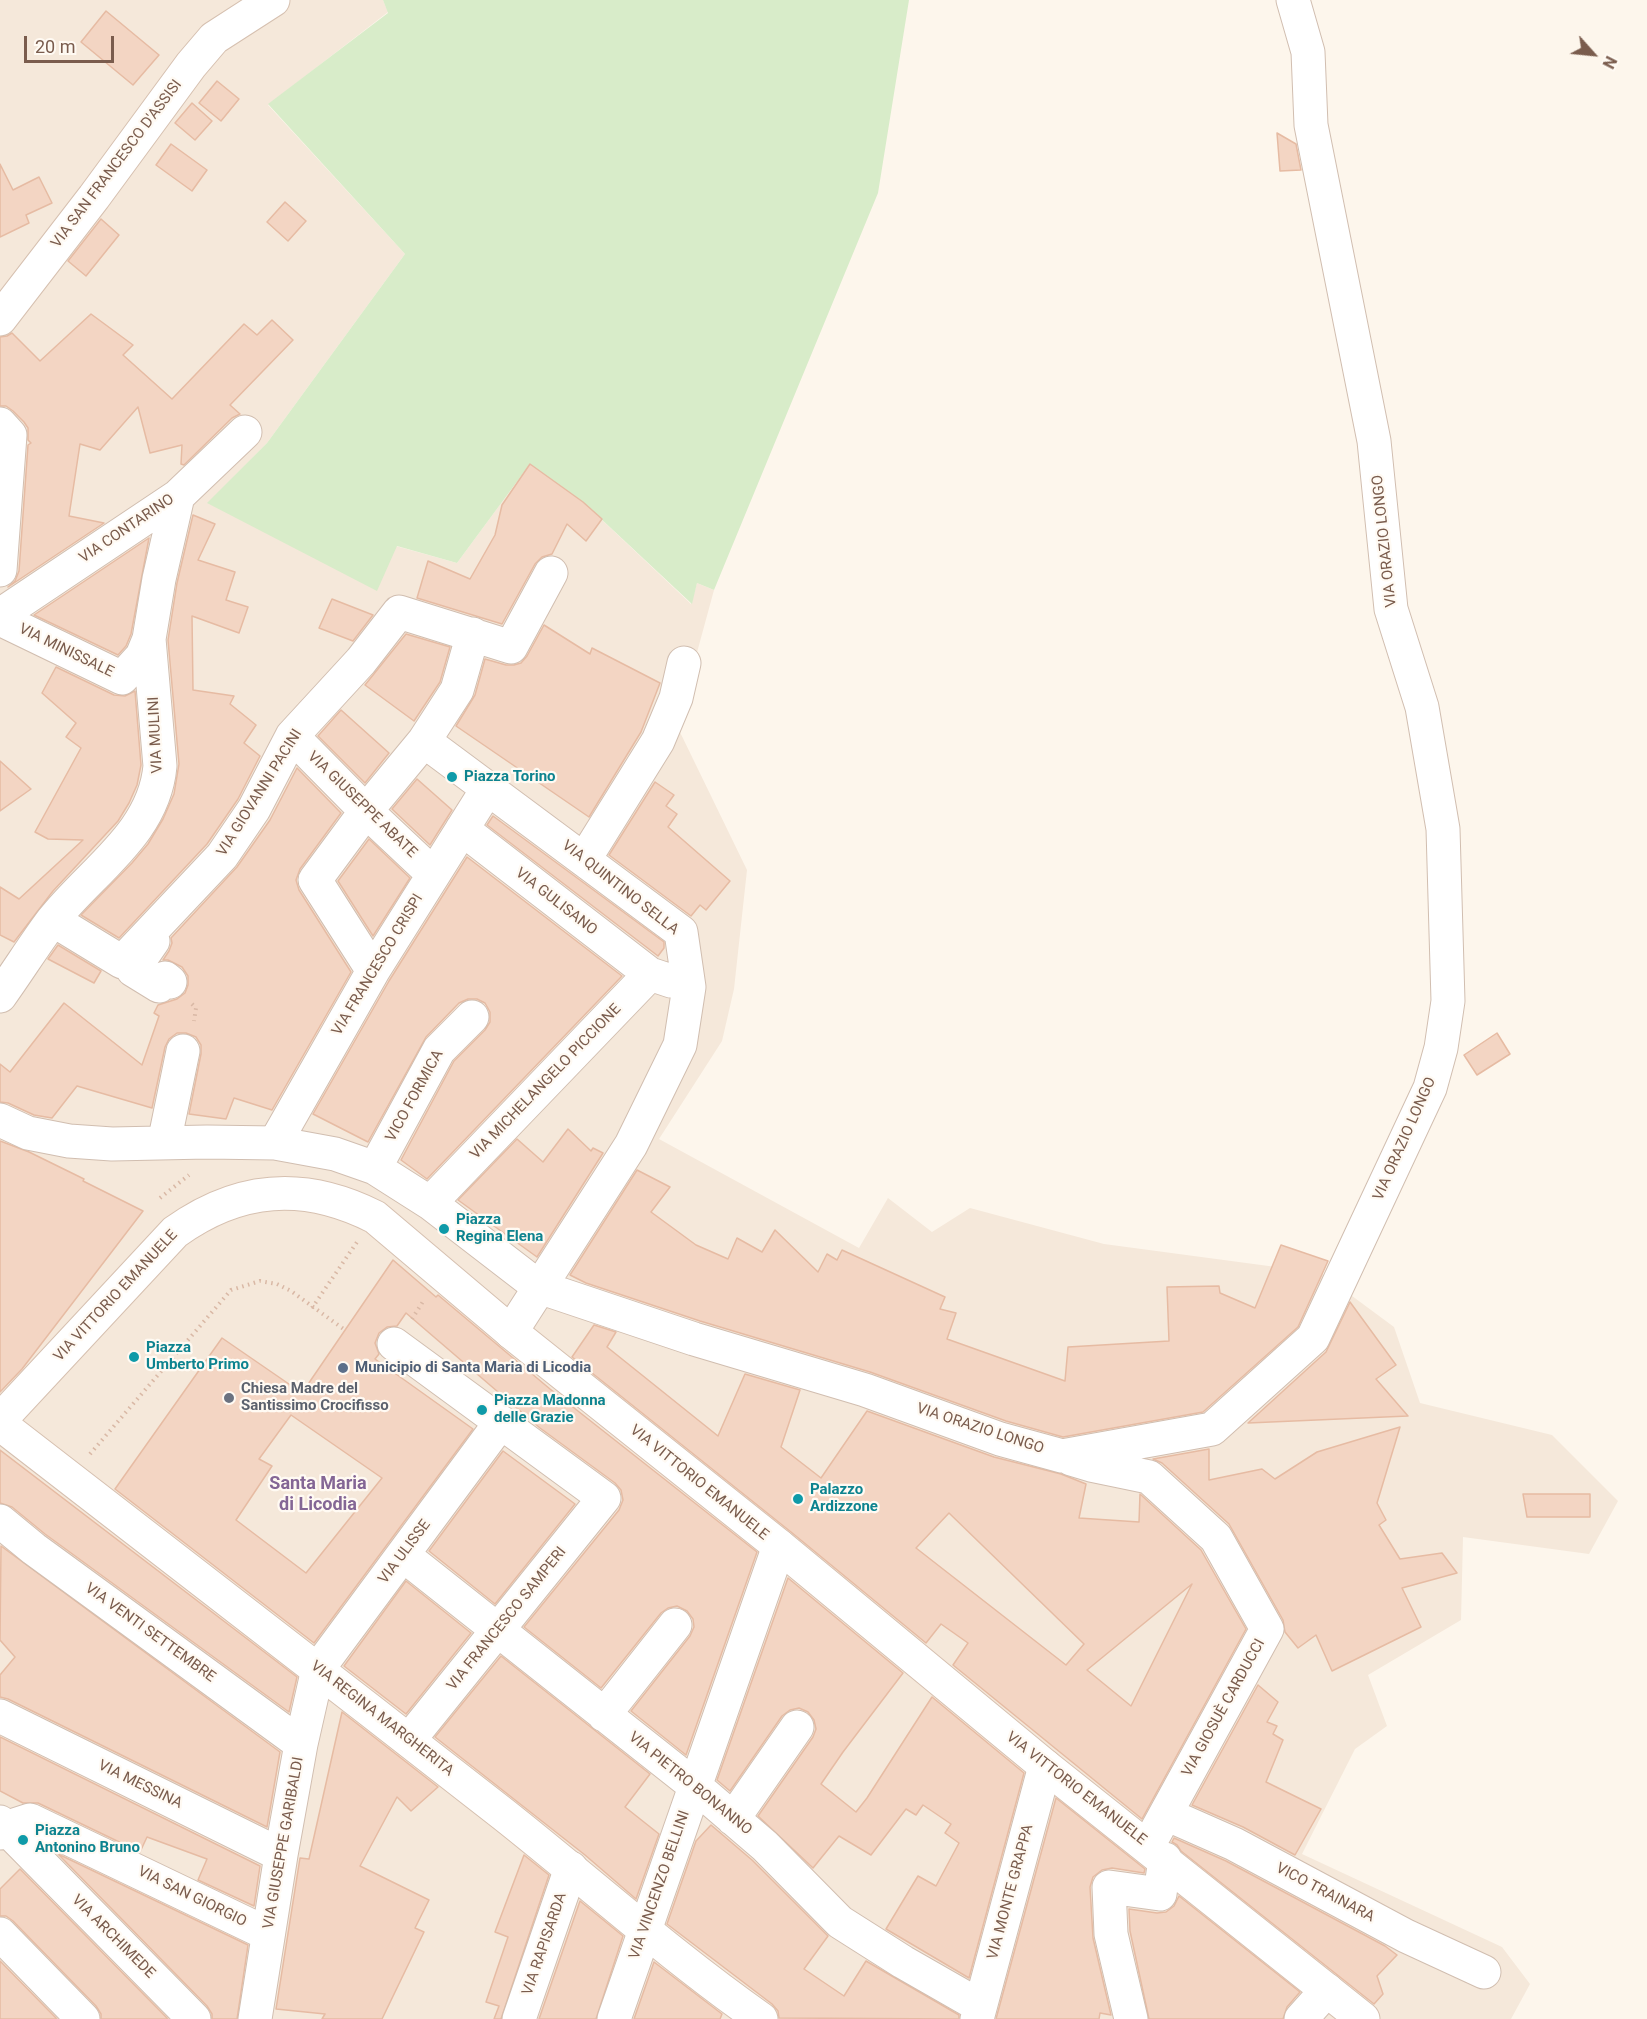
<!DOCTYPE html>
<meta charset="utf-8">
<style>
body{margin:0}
#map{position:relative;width:1647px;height:2019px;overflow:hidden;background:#fdf6ec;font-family:Roboto,sans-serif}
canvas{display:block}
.north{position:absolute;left:1563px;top:24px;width:60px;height:60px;-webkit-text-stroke:4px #fffaf3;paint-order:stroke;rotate:117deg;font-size:16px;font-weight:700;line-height:24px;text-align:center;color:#7a5c4d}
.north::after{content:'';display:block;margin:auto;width:21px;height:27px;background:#7a5c4d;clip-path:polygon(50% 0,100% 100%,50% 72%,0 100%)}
.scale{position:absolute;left:24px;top:36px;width:90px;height:27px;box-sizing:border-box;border:3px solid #7a5c4d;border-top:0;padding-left:8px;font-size:18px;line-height:21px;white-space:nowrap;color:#7a5c4d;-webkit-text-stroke:4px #fffaf3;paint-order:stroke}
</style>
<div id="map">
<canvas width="1647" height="2019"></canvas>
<div class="north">N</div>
<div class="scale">20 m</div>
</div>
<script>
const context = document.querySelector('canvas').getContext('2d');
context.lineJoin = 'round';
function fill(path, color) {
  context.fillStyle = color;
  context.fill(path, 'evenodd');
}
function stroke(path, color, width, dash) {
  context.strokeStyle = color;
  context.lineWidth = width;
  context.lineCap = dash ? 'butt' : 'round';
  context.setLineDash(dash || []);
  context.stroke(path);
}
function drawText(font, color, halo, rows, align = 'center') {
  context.font = font + ' Roboto,sans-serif';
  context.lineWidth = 4.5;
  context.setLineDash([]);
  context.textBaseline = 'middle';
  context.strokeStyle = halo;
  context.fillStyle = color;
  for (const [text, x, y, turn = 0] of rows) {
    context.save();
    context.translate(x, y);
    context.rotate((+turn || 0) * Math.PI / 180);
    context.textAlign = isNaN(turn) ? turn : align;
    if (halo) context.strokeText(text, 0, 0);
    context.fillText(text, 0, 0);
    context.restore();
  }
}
fill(new Path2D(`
 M 0,0 L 383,0 L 388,12 L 268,105 L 405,254 L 267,443 L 208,503 L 396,546 L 457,563 L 530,464 L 583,502 L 691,604 L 697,583 L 714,590 L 677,726 L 747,870 L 734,989 L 722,1041 L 659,1139 L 859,1248 L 888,1198 L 932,1232 L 970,1208 L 1104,1244 L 1321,1273 L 1394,1327 L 1420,1403 L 1552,1435 L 1618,1501 L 1589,1554 L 1463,1537 L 1461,1620 L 1368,1675 L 1387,1726 L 1355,1749 L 1302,1854 L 1502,1947 L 1530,1984 L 1511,2019 L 0,2019 Z`), '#f5e8da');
fill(new Path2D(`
 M 383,0 L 909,0 L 878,193 L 714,590 L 697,583 L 692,604 L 583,502 L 530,464 L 457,563 L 397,546 L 377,591 L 207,503 L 267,443 L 405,254 L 268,104 L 388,13 Z`), '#d8ecc9');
const building = new Path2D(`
 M 106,11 L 159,55 L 133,85 L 81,42 Z
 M 217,81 L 239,99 L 221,121 L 199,103 Z
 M 192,103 L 212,121 L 195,140 L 175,123 Z
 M 1277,133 L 1296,144 L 1301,170 L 1280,171 Z
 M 171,144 L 207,170 L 192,191 L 156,165 Z
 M 0,164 L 13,190 L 39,177 L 52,203 L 26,215 L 29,223 L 0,237 Z
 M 285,202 L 306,221 L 288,241 L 267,222 Z
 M 101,219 L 119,235 L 86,276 L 68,261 Z
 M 91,314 L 133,345 L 123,355 L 172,399 L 244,324 L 257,335 L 272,320 L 293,340 L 230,405 L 240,414 L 232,418 L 184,465 L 181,464 L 182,445 L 150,453 L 138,407 L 100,450 L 80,444 L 69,516 L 104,523 L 8,587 L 15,581 L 19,571 L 28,445 L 31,443 L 28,440 L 28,428 L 24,422 L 13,411 L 6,406 L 0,406 L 0,337 L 7,336 L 12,333 L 40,361 Z
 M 530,464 L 583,502 L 602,519 L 586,541 L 567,524 L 552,554 L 542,557 L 535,564 L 502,624 L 417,598 L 428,561 L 470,579 L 495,535 L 502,505 Z
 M 193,515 L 215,524 L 198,560 L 235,572 L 226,600 L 248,607 L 239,633 L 192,616 L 193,690 L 234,696 L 230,704 L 256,725 L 244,743 L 260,756 L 238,799 L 207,844 L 119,938 L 81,915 L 132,863 L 148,844 L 163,819 L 174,794 L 179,764 L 168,640 L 177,583 Z
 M 149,538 L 131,634 L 126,646 L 118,655 L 34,615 Z
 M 332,599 L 373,615 L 353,641 L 319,628 Z
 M 544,625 L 590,654 L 592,648 L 660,683 L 641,732 L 589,817 L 456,726 L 475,695 L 485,659 L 506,665 L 514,665 L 521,663 L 527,656 Z
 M 406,634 L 450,647 L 440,682 L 414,721 L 365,685 Z
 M 56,667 L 114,695 L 125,696 L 135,691 L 141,765 L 137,785 L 129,803 L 118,821 L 53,891 L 14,942 L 0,935 L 0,887 L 19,899 L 83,840 L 48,839 L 35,832 L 81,748 L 66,737 L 76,723 L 42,693 Z
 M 341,710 L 389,753 L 365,783 L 318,736 Z
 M 0,761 L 31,789 L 0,811 Z
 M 297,768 L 341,813 L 300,869 L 296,880 L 299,890 L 351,972 L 272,1110 L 234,1098 L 226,1119 L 189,1114 L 201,1054 L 201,1045 L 196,1037 L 186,1033 L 177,1033 L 169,1039 L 165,1047 L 152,1108 L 77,1086 L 52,1118 L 34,1115 L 8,1103 L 0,1102 L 0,1064 L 10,1072 L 64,1003 L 142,1065 L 159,1016 L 154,1013 L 158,1005 L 177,999 L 185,993 L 188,985 L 188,976 L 182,967 L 168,960 L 163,960 L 169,951 L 172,943 L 171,938 L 237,867 L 270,820 Z
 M 417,779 L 452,810 L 430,845 L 392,809 Z
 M 655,782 L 674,795 L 666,806 L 677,814 L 668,827 L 730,881 L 706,910 L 700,905 L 691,916 L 609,855 Z
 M 493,816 L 664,942 L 664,948 L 658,956 L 487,825 Z
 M 369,839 L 410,878 L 373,936 L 338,881 Z
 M 467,857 L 622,976 L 427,1179 L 401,1160 L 454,1061 L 485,1030 L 490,1022 L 490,1012 L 485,1003 L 477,999 L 468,999 L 459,1003 L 426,1037 L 368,1142 L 313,1114 L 389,981 Z
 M 58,945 L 101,971 L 94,983 L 48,959 Z
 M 1497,1033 L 1510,1054 L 1477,1075 L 1464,1055 Z
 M 568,1129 L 591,1151 L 593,1148 L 603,1153 L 537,1257 L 458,1200 L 517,1139 L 543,1162 Z
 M 0,1141 L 29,1152 L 84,1179 L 83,1181 L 143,1211 L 22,1369 L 0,1392 Z
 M 637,1170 L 670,1187 L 651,1212 L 696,1245 L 728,1259 L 737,1238 L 762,1252 L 775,1230 L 818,1272 L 827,1254 L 837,1260 L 842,1250 L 945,1297 L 940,1309 L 956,1313 L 947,1339 L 1065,1381 L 1068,1347 L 1169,1341 L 1167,1287 L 1219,1286 L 1220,1293 L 1255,1308 L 1281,1245 L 1328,1261 L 1298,1327 L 1203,1412 L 1063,1437 L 1006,1421 L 870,1372 L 700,1321 L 586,1283 L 570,1275 Z
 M 393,1260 L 436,1297 L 438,1295 L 550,1389 L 757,1552 L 686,1755 L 631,1711 L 690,1636 L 694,1627 L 693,1619 L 687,1611 L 677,1606 L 668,1608 L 661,1613 L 601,1688 L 524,1627 L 619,1510 L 623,1500 L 621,1490 L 615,1483 L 540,1428 L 406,1313 L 397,1326 L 387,1327 L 379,1333 L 375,1343 L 379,1354 L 375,1359 L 473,1429 L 314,1643 L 115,1489 L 222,1338 L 302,1393 ZM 291,1415 L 382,1478 L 306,1573 L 236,1520 L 272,1466 L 259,1459 Z
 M 1350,1302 L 1396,1365 L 1376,1379 L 1408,1416 L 1248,1423 L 1326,1352 Z
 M 594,1325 L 616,1332 L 607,1347 L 718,1436 L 745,1374 L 800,1390 L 781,1447 L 821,1478 L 867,1411 L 994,1457 L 1061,1474 L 1086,1484 L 1079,1518 L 1139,1522 L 1140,1494 L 1201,1550 L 1246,1629 L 1142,1819 L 953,1665 L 968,1643 L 941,1624 L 926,1643 L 791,1532 L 572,1357 ZM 949,1513 L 1084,1644 L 1066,1665 L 916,1548 ZM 1192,1584 L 1131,1706 L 1087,1670 Z
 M 1400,1427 L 1377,1503 L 1386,1520 L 1379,1525 L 1400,1559 L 1442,1553 L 1457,1573 L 1402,1588 L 1421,1627 L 1332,1671 L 1316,1635 L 1298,1648 L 1285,1632 L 1283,1620 L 1229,1524 L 1162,1463 L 1153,1459 L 1209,1449 L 1209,1480 L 1262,1469 L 1275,1479 L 1317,1452 Z
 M 0,1450 L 297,1677 L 289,1712 L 45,1534 L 12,1507 L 0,1503 Z
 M 503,1451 L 575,1504 L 495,1604 L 429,1551 Z
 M 1523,1494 L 1590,1494 L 1590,1517 L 1527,1517 Z
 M 1,1546 L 280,1752 L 267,1827 L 8,1699 L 0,1697 L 0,1675 L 15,1657 L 0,1640 Z
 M 788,1578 L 903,1673 L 843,1752 L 821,1784 L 856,1812 L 867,1798 L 932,1697 L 1024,1773 L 969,1978 L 886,1929 L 918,1876 L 936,1886 L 959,1843 L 945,1833 L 951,1824 L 923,1805 L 916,1815 L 906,1809 L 871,1855 L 839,1836 L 813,1868 L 758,1816 L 813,1737 L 816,1729 L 814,1720 L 808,1712 L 799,1708 L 790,1710 L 782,1716 L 730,1791 L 717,1780 Z
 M 406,1581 L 471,1633 L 406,1714 L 344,1666 Z
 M 501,1656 L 650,1774 L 625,1807 L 659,1834 L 636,1899 L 585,1855 L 435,1737 Z
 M 1258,1685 L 1278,1702 L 1267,1722 L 1277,1726 L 1273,1734 L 1283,1740 L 1266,1782 L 1321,1809 L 1295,1855 L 1243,1827 L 1192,1805 Z
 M 342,1712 L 438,1787 L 411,1811 L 397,1797 L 360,1866 L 429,1900 L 415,1928 L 424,1932 L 382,2019 L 322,2019 L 325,2014 L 276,2009 L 300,1858 L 309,1859 Z
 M 0,1737 L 260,1866 L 254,1906 L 198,1880 L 207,1859 L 147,1837 L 140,1852 L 38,1803 L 23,1803 L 0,1791 Z
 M 1056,1798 L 1145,1869 L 1144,1873 L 1112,1868 L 1102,1870 L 1093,1877 L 1090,1887 L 1093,1938 L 1111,2015 L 1100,2013 L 1099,2019 L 996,2019 Z
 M 711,1825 L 752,1860 L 828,1936 L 804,1969 L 844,1996 L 866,1961 L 959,2015 L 959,2019 L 779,2018 L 778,2011 L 772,2004 L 667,1924 L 696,1841 Z
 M 1174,1838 L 1226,1861 L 1385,1946 L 1397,1955 L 1377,1976 L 1383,1994 L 1374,2004 L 1181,1851 L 1177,1845 L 1172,1842 Z
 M 58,1854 L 248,1945 L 237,2019 L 212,2019 L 212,2014 L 207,2006 Z
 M 524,1855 L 549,1875 L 501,2019 L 494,2019 L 499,2006 L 486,2002 L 508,1937 L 495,1932 Z
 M 20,1869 L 168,2019 L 101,2019 L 101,2014 L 96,2006 L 13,1921 L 6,1916 L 0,1916 L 0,1889 Z
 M 1179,1896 L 1300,1992 L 1287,2007 L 1283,2019 L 1149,2019 L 1130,1931 L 1129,1909 L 1157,1913 L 1166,1912 L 1174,1906 Z
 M 580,1901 L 623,1936 L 596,2019 L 539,2019 Z
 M 0,1961 L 57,2019 L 0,2019 Z
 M 654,1962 L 722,2014 L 720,2019 L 634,2019 Z`);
fill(building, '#f3d5c3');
stroke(building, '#e6bba3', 1.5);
const street = new Path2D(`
 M 0,424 L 10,435 L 0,570
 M 0,615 L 178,496 L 245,432
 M 0,619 L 122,678 L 142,656 L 149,639
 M 292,736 L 366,811 L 433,874
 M 424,741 L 681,932 L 689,987 L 680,1045 L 631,1145 L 511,1332
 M 462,829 L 650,974 L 671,981
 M 584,860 L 658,741 L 676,698 L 684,663
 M 53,920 L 122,962 L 222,856 L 254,809 L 292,736 L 361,661 L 399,612 L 511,647 L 551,573
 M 153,941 L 133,970 L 159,986 L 165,978 L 170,982
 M 373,971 L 315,880 L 366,811 L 424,741 L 457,690 L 473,634
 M 0,996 C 18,971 34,945 52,921 C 91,871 154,834 160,766 L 149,639 L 159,579 L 178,496
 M 0,1120 L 28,1133 L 69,1141 L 112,1144 L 207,1142 L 275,1143 L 335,1154 L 375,1168 L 430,1203 L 539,1287 L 694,1339 L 865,1390 L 1000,1439 L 1062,1456 L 1212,1429 L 1313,1338 L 1430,1088 L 1441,1048 L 1448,1001 L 1443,829 L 1422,707 L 1391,609 L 1374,441 L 1311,125 L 1308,52 L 1293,0
 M 164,1143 L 183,1051
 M 275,1143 L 373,971 L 488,788
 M 375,1168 L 439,1050 L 472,1017
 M 430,1203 L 650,974
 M 394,1344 L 604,1498 L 409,1740
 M 1071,1459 L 1091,1465 L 1149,1477 L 1216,1538 L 1267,1629 L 1148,1846
 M 0,1521 L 34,1549 L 301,1744
 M 403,1555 L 695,1786 L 765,1846 L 840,1922 L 903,1962 L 980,2006
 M 604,1715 L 675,1625
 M 0,1716 L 281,1855
 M 1166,1814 L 1234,1844 L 1406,1936 L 1484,1972
 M 733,1819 L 797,1727
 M 0,1822 L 194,2019
 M 0,1833 L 5,1828 L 30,1820 L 268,1934
 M 0,1934 L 83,2019
 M 255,2019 L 281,1855 L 301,1744 L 318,1669 L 501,1422
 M 519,2019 L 571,1868
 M 614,2019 L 779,1546
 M 977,2019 L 1045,1766
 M 1131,2019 L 1111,1934 L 1109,1887 L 1160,1894 L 1165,1859
 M 1301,2019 L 1327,1990`);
const secondary = new Path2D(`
 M 0,319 L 94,197 L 191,65 L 214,38 L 273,0
 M 0,1420 L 175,1232 C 239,1186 304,1181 375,1217 L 511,1332 L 779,1546 L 1045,1766 L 1363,2019
 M 0,1424 C 167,1554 336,1683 503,1814 C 589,1882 671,1956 761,2019`);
stroke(street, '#d1beb0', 35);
stroke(secondary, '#d6c0b0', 35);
stroke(new Path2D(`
 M 192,1004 L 196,1008 L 194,1021
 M 160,1198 L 189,1175
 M 312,1308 L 357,1242
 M 412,1319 L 424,1300
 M 90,1454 L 231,1290 L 260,1281 L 277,1284 L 291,1291 L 345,1330`), '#d9b8a5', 4, [1.5, 4.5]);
stroke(street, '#fff', 33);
stroke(secondary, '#fff', 33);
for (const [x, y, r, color] of [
 [452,777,6,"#0f9aa8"],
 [444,1229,6,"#0f9aa8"],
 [134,1357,6,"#0f9aa8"],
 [343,1368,6,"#5c6f8a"],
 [229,1398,6,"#6b7280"],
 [482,1410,6,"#0f9aa8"],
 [798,1499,6,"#0f9aa8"],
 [23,1840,6,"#0f9aa8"]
]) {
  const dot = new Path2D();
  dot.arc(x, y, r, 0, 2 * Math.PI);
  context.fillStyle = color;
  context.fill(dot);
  stroke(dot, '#fffaf3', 2);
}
drawText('15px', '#7a5c4d', '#fffaf3', [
 ["VIA SAN FRANCESCO D'ASSISI",117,164,-53],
 ["VIA CONTARINO",127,529,-34],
 ["VIA ORAZIO LONGO",1385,541,-96],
 ["VIA MINISSALE",66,651,26],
 ["VIA MULINI",156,735,-93],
 ["VIA GIOVANNI PACINI",260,793,-58],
 ["VIA GIUSEPPE ABATE",362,805,44],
 ["VIA QUINTINO SELLA",620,888,38],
 ["VIA GULISANO",556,902,38],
 ["VIA FRANCESCO CRISPI",378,965,-59],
 ["VIA MICHELANGELO PICCIONE",546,1082,-46],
 ["VICO FORMICA",415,1096,-61],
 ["VIA ORAZIO LONGO",1405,1139,-66],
 ["VIA VITTORIO EMANUELE",116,1296,-47],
 ["VIA ORAZIO LONGO",980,1429,18],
 ["VIA VITTORIO EMANUELE",699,1483,39],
 ["VIA ULISSE",405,1552,-53],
 ["VIA FRANCESCO SAMPERI",507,1619,-51],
 ["VIA VENTI SETTEMBRE",150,1633,36],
 ["VIA GIOSUÈ CARDUCCI",1224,1708,-61],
 ["VIA REGINA MARGHERITA",382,1719,38],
 ["VIA PIETRO BONANNO",690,1784,39],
 ["VIA MESSINA",140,1785,26],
 ["VIA VITTORIO EMANUELE",1076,1789,38],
 ["VIA GIUSEPPE GARIBALDI",284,1843,-80],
 ["VIA VINCENZO BELLINI",660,1885,-71],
 ["VIA MONTE GRAPPA",1011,1892,-75],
 ["VICO TRAINARA",1325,1893,28],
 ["VIA SAN GIORGIO",192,1897,26],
 ["VIA ARCHIMEDE",113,1937,45],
 ["VIA RAPISARDA",545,1944,-71]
]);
drawText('bold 15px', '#0d838f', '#fffaf3', [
 ["Piazza Torino",464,777],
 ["Piazza",456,1220],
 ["Regina Elena",456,1237],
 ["Piazza",146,1348],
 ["Umberto Primo",146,1365],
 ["Piazza Madonna",494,1401],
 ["delle Grazie",494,1418],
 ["Palazzo",810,1490],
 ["Ardizzone",810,1507],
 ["Piazza",35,1831],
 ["Antonino Bruno",35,1848]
], 'left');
drawText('bold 15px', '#4e5e75', '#fffaf3', [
 ["Municipio di Santa Maria di Licodia",355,1368]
], 'left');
drawText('bold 15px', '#5b616d', '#fffaf3', [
 ["Chiesa Madre del",241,1389],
 ["Santissimo Crocifisso",241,1406]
], 'left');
drawText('bold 18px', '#846695', '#fffaf3', [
 ["Santa Maria",318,1484],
 ["di Licodia",318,1505]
]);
</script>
